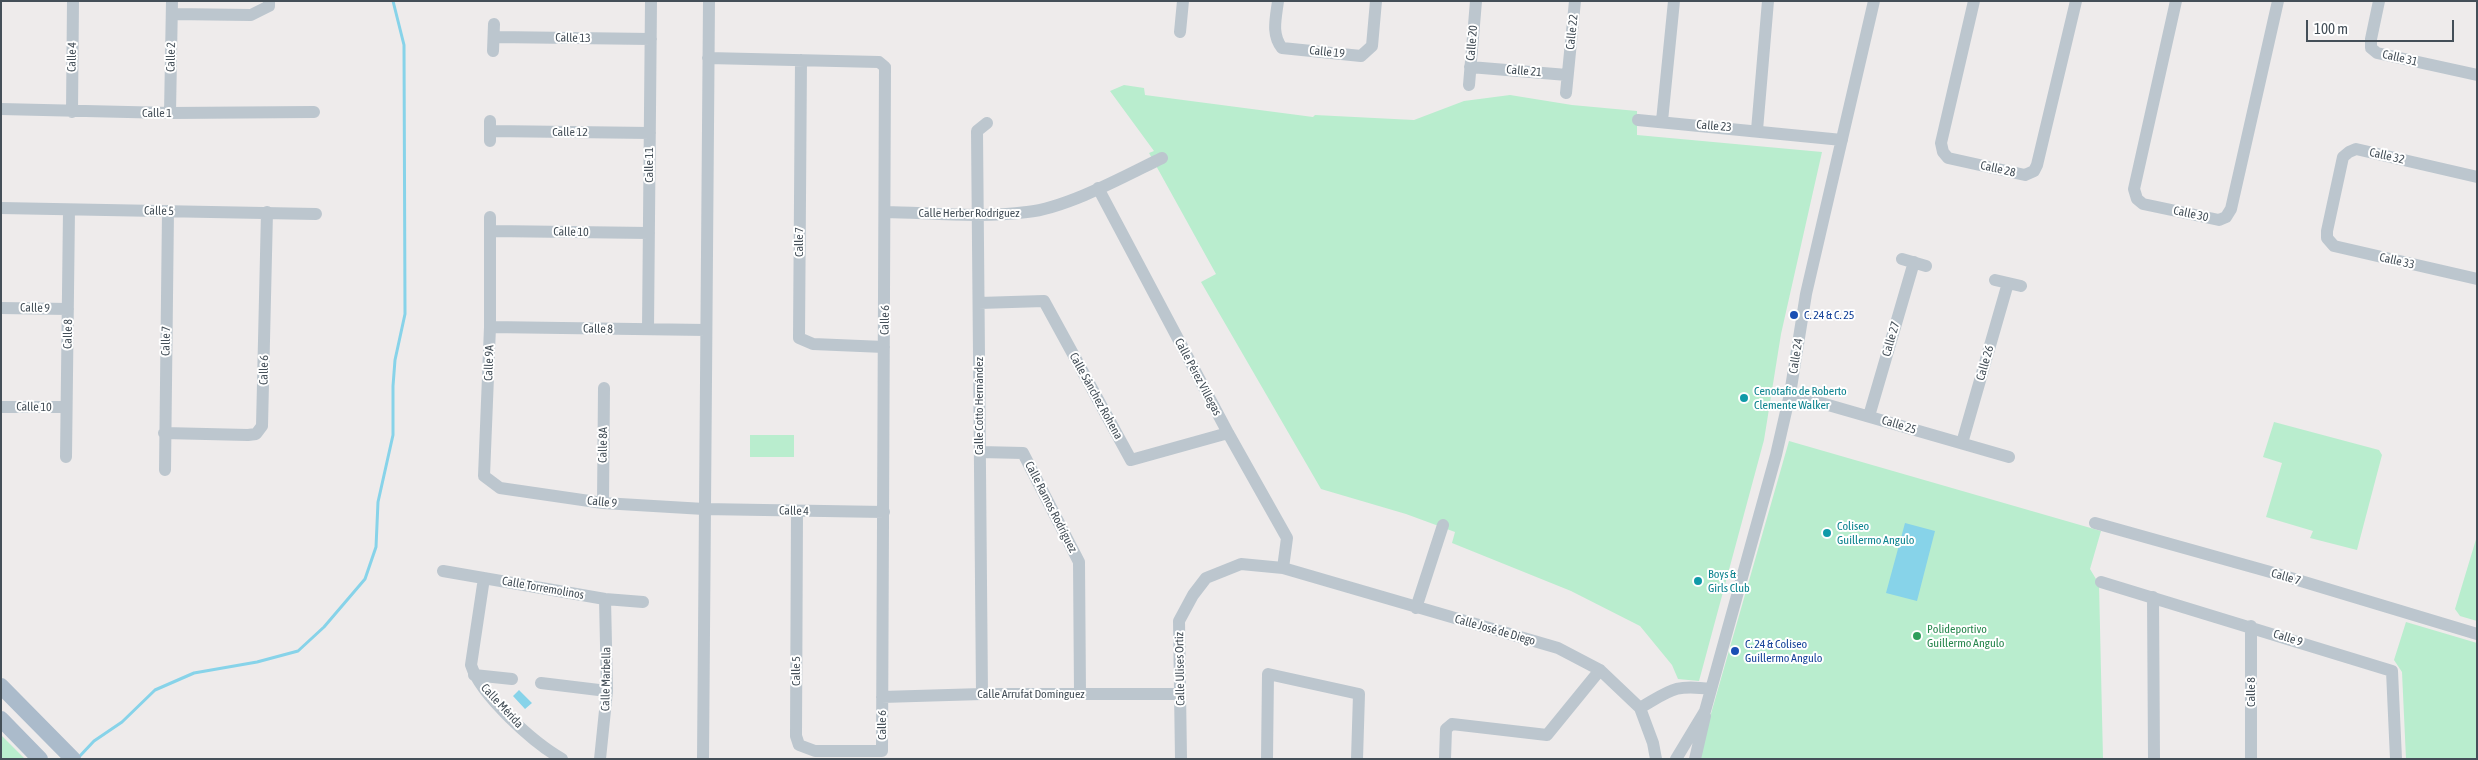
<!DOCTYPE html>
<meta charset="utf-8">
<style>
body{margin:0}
#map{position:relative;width:2478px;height:760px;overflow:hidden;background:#eeebeb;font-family:"Asap Condensed",sans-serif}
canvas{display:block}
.frame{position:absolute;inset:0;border:2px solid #444f58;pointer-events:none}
.scale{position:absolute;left:2306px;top:20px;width:148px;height:22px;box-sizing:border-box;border:2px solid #444f58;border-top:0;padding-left:6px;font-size:15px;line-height:18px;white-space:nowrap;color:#444f58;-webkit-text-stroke:4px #fff;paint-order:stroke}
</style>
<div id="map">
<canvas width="2478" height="760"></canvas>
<div class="frame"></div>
<div class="scale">100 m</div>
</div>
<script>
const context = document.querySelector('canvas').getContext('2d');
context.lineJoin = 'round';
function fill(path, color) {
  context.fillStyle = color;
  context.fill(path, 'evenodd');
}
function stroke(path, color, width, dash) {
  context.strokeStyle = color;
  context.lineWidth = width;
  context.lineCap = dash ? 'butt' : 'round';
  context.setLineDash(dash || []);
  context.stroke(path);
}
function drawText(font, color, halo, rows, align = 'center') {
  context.font = font + ' "Asap Condensed",sans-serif';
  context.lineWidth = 4;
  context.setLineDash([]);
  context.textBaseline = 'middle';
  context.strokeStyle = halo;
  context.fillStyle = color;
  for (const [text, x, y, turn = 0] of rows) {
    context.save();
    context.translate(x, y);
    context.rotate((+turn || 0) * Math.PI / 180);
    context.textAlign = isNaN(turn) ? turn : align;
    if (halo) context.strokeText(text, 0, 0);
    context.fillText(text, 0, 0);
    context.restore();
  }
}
fill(new Path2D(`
 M 1124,85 L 1144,88 L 1145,95 L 1313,117 L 1315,115 L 1414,120 L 1464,101 L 1510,95 L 1572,105 L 1637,111 L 1637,135 L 1822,152 L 1781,334 L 1764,440 L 1699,681 L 1678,679 L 1672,665 L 1640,626 L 1571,591 L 1452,543 L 1455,532 L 1406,514 L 1321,489 L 1201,282 L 1216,274 L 1149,153 L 1154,151 L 1110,91 Z
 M 2274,422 L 2379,450 L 2382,455 L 2357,550 L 2310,538 L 2313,531 L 2266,517 L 2282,463 L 2263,457 Z
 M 750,435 L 794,435 L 794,457 L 750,457 Z
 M 1789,441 L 2101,531 L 2090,569 L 2099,584 L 2103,759 L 1698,759 Z
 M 2477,536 L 2477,621 L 2460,616 L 2455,609 Z
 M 2406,622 L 2477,643 L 2477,759 L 2406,759 L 2402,672 L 2394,660 Z
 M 1,735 L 25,759 L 1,759 Z`), '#b9edce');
fill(new Path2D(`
 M 1905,523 L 1935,531 L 1917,601 L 1886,593 Z
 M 519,690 L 532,703 L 525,709 L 513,696 Z`), '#87d3e9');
stroke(new Path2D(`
 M 78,758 L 94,741 L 122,722 L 155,690 L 194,673 L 257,662 L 298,651 L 324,627 L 365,579 L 376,547 L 378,502 L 393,435 L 393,386 L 395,360 L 405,314 L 404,45 L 393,1`), '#87d3e9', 3);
stroke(new Path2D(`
 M 1278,1 C 1276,18 1271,34 1282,48 L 1361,56 L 1372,46 L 1376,1
 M 1974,1 L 1941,143 L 1943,152 L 1948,158 L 2025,175 L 2034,171 L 2037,165 L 2076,1
 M 2176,1 L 2134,189 L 2137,199 L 2143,204 L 2219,220 L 2226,217 L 2231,209 L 2278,1
 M 2379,1 L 2371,39 L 2371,48 L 2377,53 L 2477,75
 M 172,14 L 251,15 L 269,6 L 269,1
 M 1180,32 L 1183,1
 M 495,37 L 651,39
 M 493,51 L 494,24
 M 708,58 L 879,62 L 885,67 L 882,751 L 815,751 L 799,745 L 796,736 L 797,511
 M 801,60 L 799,338 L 813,344 L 884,347
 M 1470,67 L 1567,75
 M 1469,85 L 1476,1
 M 1566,93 L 1575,1
 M 1,109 L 170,113 L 314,112
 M 72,112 L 73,1
 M 170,113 L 172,1
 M 1638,120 L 1842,140
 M 490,121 L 490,141
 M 1662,121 L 1674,1
 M 1757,130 L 1768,1
 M 491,131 L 650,133
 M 2477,177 L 2356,149 L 2349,152 L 2343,157 L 2327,231 L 2327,238 L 2334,246 L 2477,279
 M 1098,188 L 1228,433 L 1287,538 L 1283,568
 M 1,208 L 316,214
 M 886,212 C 932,213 981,218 1027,212 C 1067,208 1125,176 1162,158
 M 490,217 L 490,327 L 484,476 L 500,488 L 603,503 L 704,509 L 884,512
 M 492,231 L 649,233
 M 1902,259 L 1926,266
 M 1995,280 L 2021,286
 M 979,303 L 1044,301 L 1131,460 L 1228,433
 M 1,308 L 68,309
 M 490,327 L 706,330
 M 648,329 L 651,1
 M 1790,394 L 2009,457
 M 1,407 L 66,407
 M 1869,416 L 1914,262
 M 164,433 L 248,435 L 256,434 L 262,426 L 267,212
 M 1962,443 L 2008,283
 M 980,452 L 1023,453 L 1079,562 L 1080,694
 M 66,457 L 69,210
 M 165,470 L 168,211
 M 603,503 L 604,388
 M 2095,523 L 2281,575 L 2477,634
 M 443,571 L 605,599 L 643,602
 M 484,578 L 471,665 C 481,696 534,743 562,759
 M 2101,582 L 2392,671 L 2396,759
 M 2153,597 L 2154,759
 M 1416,608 L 1443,525
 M 2251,626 L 2251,759
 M 474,675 L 512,679
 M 541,683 L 607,691
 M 982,694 L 977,131 L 987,123
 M 882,697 L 982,694 L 1180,694
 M 1640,708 C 1671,690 1674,684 1711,689
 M 600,759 L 607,691 L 605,599
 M 703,759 L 709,1
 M 1181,759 L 1179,621 L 1193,595 L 1206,578 L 1241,564 L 1283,568 L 1558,648 L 1600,670 L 1640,708 L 1653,743 L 1656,759
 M 1267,759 L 1268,674 L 1359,694 L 1357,759
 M 1445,759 L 1446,729 L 1452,724 L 1547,735 L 1600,670
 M 1676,759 L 1705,711 L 1776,455 L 1790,394 L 1806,294 L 1874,1
 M 1695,759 L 1705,716`), '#bcc6ce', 12);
stroke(new Path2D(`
 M 1,686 L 73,759
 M 1,719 L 40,759`), '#abbbcb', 16);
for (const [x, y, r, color] of [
 [1794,315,5,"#1a4fb4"],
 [1744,398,5,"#0f9aa8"],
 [1827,533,5,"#0f9aa8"],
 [1698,581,5,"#0f9aa8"],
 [1917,636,5,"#2e9e5b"],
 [1735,651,5,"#1a4fb4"]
]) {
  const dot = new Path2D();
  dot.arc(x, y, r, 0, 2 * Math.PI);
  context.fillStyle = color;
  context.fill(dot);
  stroke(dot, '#fff', 2);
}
drawText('12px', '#444f58', '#fff', [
 ["Calle 22",1572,32,-84],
 ["Calle 13",573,38,1],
 ["Calle 20",1472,43,-85],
 ["Calle 19",1327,52,6],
 ["Calle 4",72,57,-89],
 ["Calle 2",171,57,-89],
 ["Calle 31",2400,58,13],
 ["Calle 21",1524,71,5],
 ["Calle 1",157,113],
 ["Calle 23",1714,126,5],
 ["Calle 12",570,132],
 ["Calle 32",2387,156,13],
 ["Calle 11",649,165,-90],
 ["Calle 28",1998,169,13],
 ["Calle 5",159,211,1],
 ["Calle Herber Rodríguez",969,213],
 ["Calle 30",2191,214,12],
 ["Calle 10",571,232,1],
 ["Calle 7",799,242,-90],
 ["Calle 33",2397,261,13],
 ["Calle 9",35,308,1],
 ["Calle 6",885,320,-89],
 ["Calle 8",598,329,1],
 ["Calle 8",68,334,-89],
 ["Calle 27",1891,339,-74],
 ["Calle 7",166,341,-89],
 ["Calle 24",1796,356,-81],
 ["Calle 9A",489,363,-88],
 ["Calle 26",1985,363,-74],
 ["Calle 6",264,370,-89],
 ["Calle Pérez Villegas",1198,377,62],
 ["Calle Sánchez Rohena",1096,396,61],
 ["Calle Cotto Hernández",979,406,-90],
 ["Calle 10",34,407,1],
 ["Calle 25",1899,425,17],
 ["Calle 8A",603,445,-89],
 ["Calle 9",602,502,6],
 ["Calle Ramos Rodríguez",1051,507,63],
 ["Calle 4",794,511,1],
 ["Calle 7",2286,577,16],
 ["Calle Torremolinos",543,588,10],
 ["Calle José de Diego",1495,630,16],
 ["Calle 9",2288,638,18],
 ["Calle Ulises Ortiz",1180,669,-91],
 ["Calle 5",796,671,-90],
 ["Calle Marbella",606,679,-89],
 ["Calle 8",2251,692,-90],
 ["Calle Arrufat Domínguez",1031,694],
 ["Calle Mérida",502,706,47],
 ["Calle 6",882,725,-90]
]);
drawText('12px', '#164399', '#fff', [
 ["C. 24 & C. 25",1804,315],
 ["C. 24 & Coliseo",1745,644],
 ["Guillermo Angulo",1745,658]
], 'left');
drawText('12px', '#0d838f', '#fff', [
 ["Cenotafio de Roberto",1754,391],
 ["Clemente Walker",1754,405],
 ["Coliseo",1837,526],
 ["Guillermo Angulo",1837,540],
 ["Boys &",1708,574],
 ["Girls Club",1708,588]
], 'left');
drawText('12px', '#27864d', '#fff', [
 ["Polideportivo",1927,629],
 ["Guillermo Angulo",1927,643]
], 'left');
</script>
